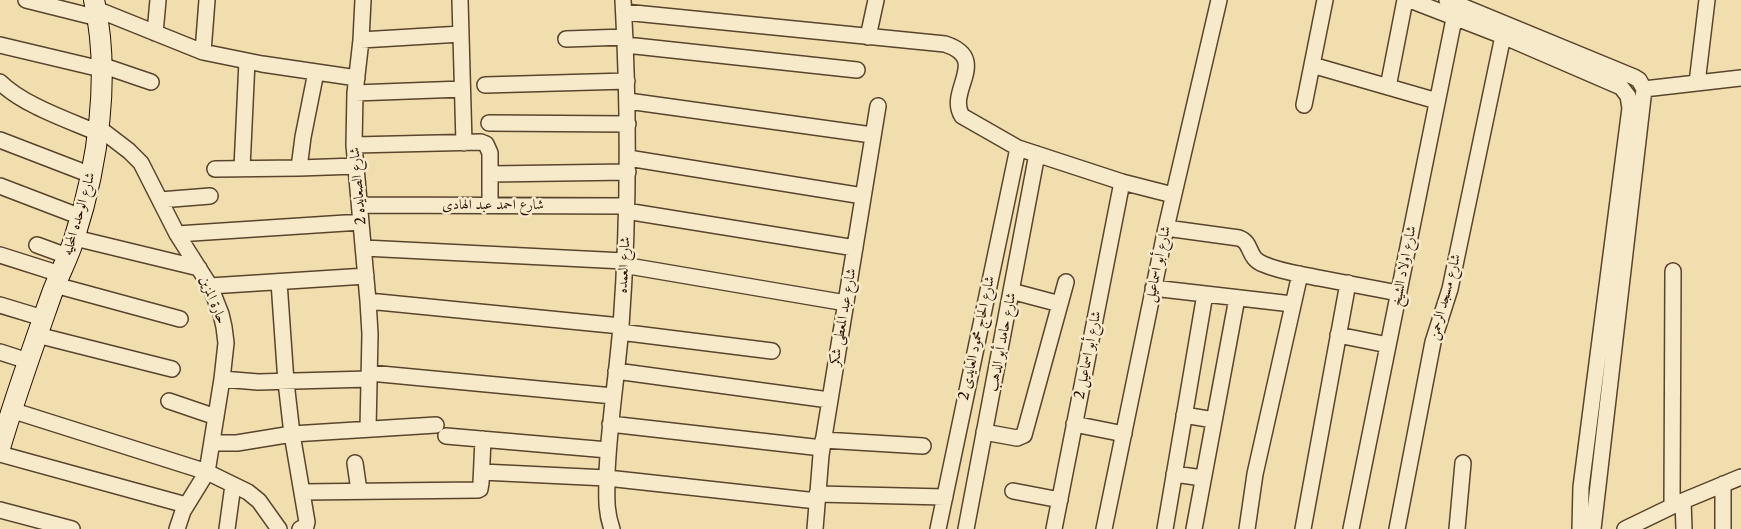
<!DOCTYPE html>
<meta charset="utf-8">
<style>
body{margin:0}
canvas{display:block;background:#f1deaf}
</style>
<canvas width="1741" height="529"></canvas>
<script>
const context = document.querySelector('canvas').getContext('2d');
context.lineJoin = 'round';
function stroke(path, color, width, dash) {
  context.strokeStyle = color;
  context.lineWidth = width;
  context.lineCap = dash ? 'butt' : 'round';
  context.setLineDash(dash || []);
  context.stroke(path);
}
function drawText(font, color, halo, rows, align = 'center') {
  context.font = font + ' "Libre Caslon Text",Amiri,serif';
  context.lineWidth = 5;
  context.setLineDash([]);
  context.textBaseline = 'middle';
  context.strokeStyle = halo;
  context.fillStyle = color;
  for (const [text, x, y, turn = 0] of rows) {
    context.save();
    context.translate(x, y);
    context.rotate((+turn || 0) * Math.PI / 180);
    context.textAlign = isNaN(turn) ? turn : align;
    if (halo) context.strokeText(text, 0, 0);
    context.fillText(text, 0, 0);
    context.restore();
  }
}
const street = new Path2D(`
 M 26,0 L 98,18
 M 363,0 L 361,40 L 355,93 L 354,145 L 368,301 L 370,334 L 368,429
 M 460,0 L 464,143
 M 1410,0 L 1503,36 L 1621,87 L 1628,96 L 1630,108 L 1581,487 L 1580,529
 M 1447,0 L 1634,77 L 1639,80 L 1644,89 L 1593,529
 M 96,9 L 203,52 L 262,64 L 357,78
 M 624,12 L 945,44 C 991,59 946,91 962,116 L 1018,148 L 1122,182 L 1173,195
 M 155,33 L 158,0
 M 868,37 L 876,0
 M 566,39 L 625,37
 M 361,40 L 461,34
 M 0,45 L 101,69
 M 626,45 L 857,70
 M 203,52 L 207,0
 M 101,65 L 151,82
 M 1312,65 L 1437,101
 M 0,82 C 23,105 68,120 98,133
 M 1697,83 L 1707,0
 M 485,85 L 627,81
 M 1388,87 L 1405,0
 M 1644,89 L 1741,78
 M 355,93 L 462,89
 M 628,101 L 872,135
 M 1304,105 L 1325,0
 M 489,123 L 628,124
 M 99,128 L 129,151 L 141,163 L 177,234 L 210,286 L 221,314 L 224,327 L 226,343 L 222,379 L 207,472 L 183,511 L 177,529
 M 0,140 L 91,175
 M 354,145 L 481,142 L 486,144 L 490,153 L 490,205
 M 628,158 L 863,196
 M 242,168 L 247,61
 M 299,168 L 303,137 L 316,72
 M 215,169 L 299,168 L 356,166
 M 490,174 L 628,172
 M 0,186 L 81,217
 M 160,200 L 210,196
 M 360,205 L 626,206
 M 626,211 L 855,248
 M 1166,228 L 1239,238 C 1253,243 1247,258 1263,264 C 1281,272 1300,274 1319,278 C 1345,283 1372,288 1398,293
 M 177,234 L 361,222
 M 75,238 L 199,268
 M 37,245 L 67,256
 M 364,248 L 624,261
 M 0,255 L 60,274
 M 623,265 L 846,303
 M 279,282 L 286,382 L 292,434 L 307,522 L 306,526 L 300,529
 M 55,285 L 180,319
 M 210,286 L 366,276
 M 1153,288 L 1292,304
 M 1011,291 L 1060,304
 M 368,301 L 621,326
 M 0,305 L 43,318
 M 620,332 L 772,351
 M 37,335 L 172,369
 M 1338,335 L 1388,345
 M 0,352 L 28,361
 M 616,371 L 829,400
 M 370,373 L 613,396
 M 222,379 L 258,382 L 369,379
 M 169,401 L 216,417
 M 11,410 L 207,472 L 248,492 L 259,501 L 279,529
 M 1184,415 L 1214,420
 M 610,424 L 822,448
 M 1074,424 L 1124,434
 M 984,432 L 1017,438 L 1024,435 L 1066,282
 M 446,436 L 608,450
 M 823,440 L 923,446
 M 212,443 L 237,443 L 292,434 L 436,425
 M 0,454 L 186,505
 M 355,463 L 359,491
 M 482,472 L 607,478 L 817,501
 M 1174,474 L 1203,478
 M 1013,491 L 1060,500
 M 303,492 L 478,490 L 480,489 L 481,483 L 483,439
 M 817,494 L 945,497
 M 1683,501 L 1684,529
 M 1672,506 L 1673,271
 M 0,510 L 72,529
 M 227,529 L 233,485
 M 612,529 C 605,510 607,493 607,473 C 609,424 617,375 621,326 C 629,217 629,109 623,0
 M 815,529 L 821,455 L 878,106
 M 938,529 L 1018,148
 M 966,529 L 1037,154
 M 1054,529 L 1122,182
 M 1104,529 L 1166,228 L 1219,0
 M 1165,529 L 1205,294
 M 1194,529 L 1237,298
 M 1247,529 L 1255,474 L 1300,274
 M 1303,529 L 1348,283
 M 1351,529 L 1456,9
 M 1397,529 L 1433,342 L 1450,289 L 1503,36
 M 1457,529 L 1463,463
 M 1625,529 L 1683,501 L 1741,477
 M 1723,529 L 1723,484`);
const secondary = new Path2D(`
 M 0,448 C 15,397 33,347 51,296 C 58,276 69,257 75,236 C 98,165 111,74 94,0`);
stroke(street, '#5a442c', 18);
stroke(secondary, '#281000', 22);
stroke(street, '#f6eacb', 15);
stroke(secondary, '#f6eacb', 20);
drawText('14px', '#281000', '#f6eacb', [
 ["شارع الصعايده 2",358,186,-95],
 ["شارع احمد عبد الهادى",493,205],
 ["شارع الوحده المحليه",79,214,-74],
 ["شارع أبو اسماعيل",1158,264,-78],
 ["شارع العمده",624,265,-87],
 ["شارع اولاد الشيخ",1404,266,-79],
 ["شارع مسجد الرحمن",1445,297,-75],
 ["حارة المزين",213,300,68],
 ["شارع عبد المعطى شكر",843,317,-80],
 ["شارع الحاج محمود العايدى 2",977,338,-78],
 ["شارع حامد أبو الدهب",1002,342,-79],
 ["شارع أبو اسماعيل 2",1088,355,-79]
]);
</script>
